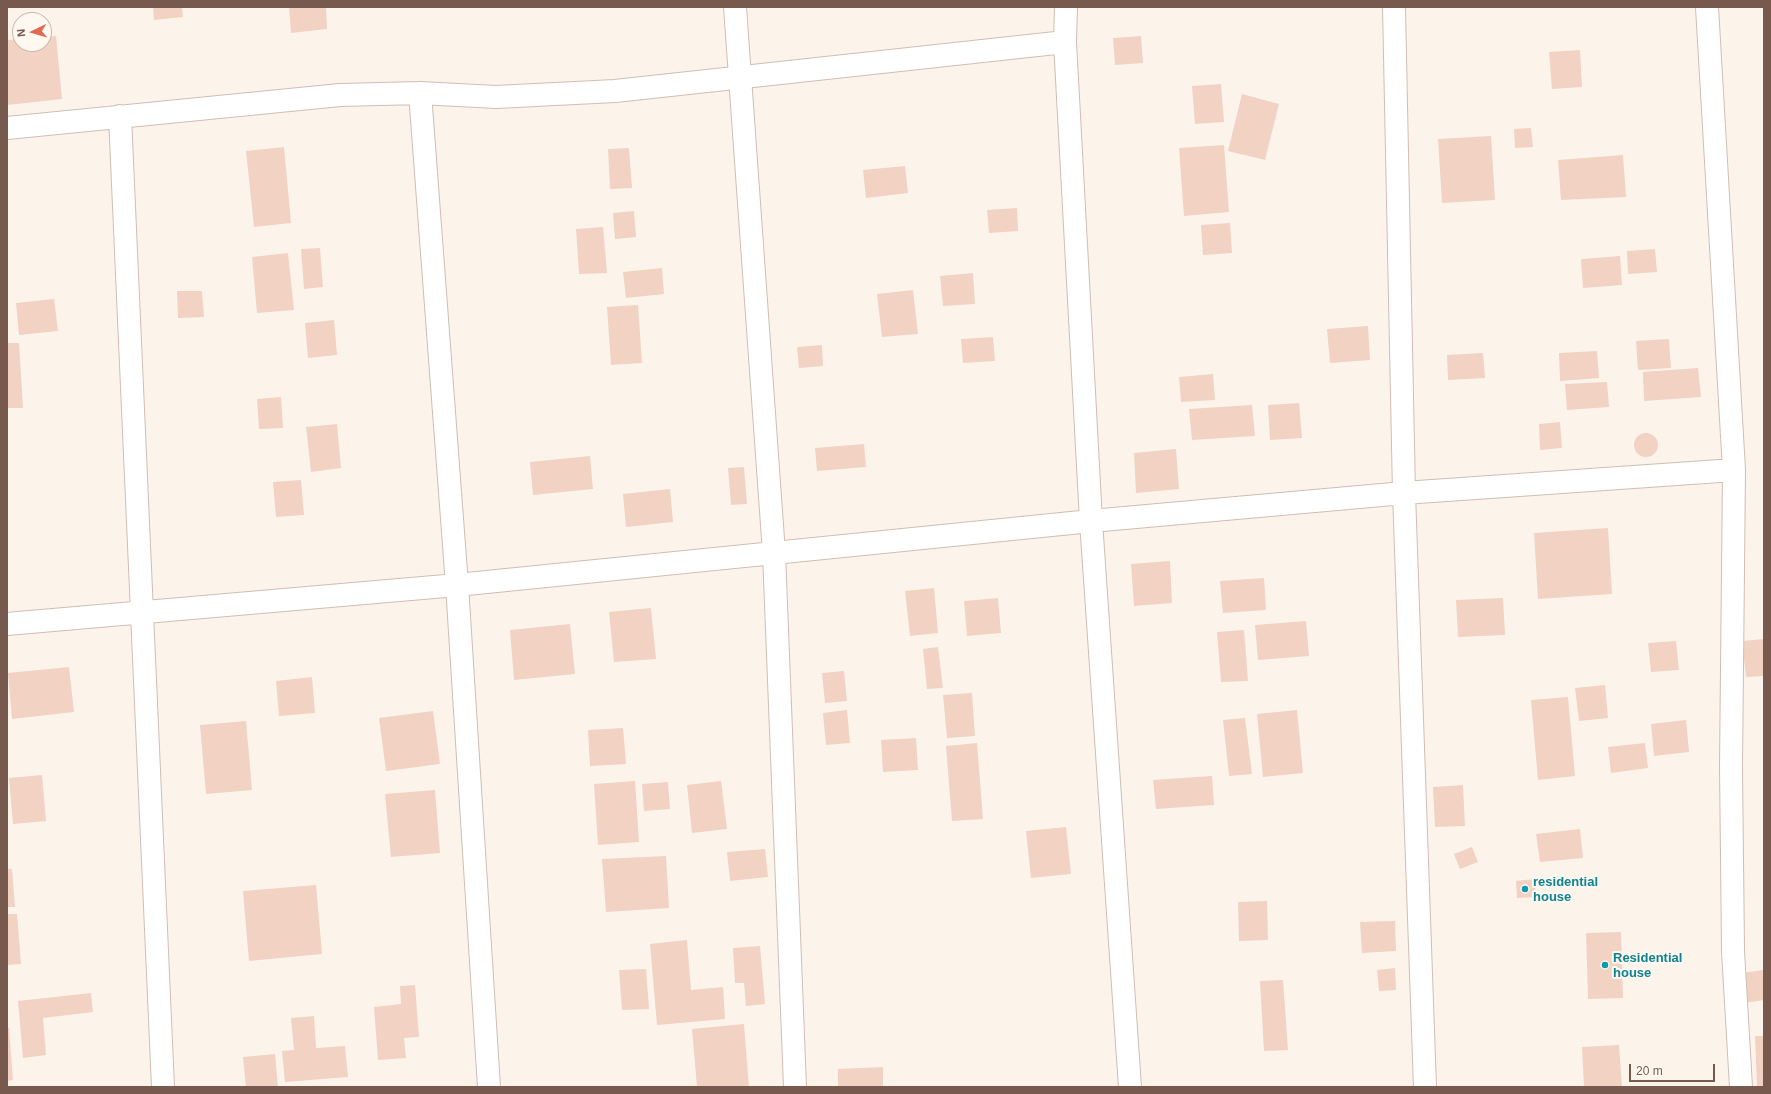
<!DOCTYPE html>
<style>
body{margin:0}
#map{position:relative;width:1771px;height:1094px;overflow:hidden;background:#fcf4eb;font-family:Arial,sans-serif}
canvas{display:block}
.frame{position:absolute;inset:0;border:8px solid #77594e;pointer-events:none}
.north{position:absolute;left:12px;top:12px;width:40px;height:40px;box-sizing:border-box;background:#fef8f1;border:1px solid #c8b8b0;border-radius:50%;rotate:265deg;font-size:11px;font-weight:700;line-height:16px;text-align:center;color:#77594e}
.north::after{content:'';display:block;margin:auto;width:14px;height:18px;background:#e16a55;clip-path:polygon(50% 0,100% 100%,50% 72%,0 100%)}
.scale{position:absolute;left:1629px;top:1064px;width:86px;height:18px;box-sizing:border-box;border:2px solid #77594e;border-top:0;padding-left:5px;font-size:12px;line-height:14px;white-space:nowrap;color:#77594e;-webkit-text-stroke:3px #fef8f1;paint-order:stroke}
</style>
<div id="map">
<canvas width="1771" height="1094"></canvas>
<div class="frame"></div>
<div class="north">N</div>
<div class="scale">20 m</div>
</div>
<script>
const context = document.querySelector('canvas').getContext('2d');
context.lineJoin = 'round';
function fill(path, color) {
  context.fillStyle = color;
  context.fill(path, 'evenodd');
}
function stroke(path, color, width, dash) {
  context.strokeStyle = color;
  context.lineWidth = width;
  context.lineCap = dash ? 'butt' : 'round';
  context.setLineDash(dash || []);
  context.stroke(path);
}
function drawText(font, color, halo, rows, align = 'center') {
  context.font = font + ' Arial,sans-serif';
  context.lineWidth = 4;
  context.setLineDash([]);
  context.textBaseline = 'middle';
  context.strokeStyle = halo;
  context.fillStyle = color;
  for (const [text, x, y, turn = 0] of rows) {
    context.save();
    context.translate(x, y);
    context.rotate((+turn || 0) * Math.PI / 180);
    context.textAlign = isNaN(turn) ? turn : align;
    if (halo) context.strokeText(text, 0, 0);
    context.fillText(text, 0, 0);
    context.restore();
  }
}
fill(new Path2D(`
 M 153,7 L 182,7 L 183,17 L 154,20 Z
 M 289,7 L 326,7 L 327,29 L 291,33 Z
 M 56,36 L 62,99 L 7,105 L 7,40 L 20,39 L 20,44 L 44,44 L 44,37 Z
 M 1141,36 L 1143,63 L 1115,65 L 1113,38 Z
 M 1580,50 L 1582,87 L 1552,89 L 1549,52 Z
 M 1221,84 L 1224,122 L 1195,124 L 1192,86 Z
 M 1242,94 L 1279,104 L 1265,160 L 1228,151 Z
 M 1531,128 L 1533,147 L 1515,148 L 1514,129 Z
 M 1491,136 L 1495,200 L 1442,203 L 1438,139 Z
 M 1224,145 L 1229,212 L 1184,216 L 1179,148 Z
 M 284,147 L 291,223 L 254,227 L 246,151 Z
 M 629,148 L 632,188 L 610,189 L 608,149 Z
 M 1623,155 L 1626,197 L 1561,200 L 1558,160 Z
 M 905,166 L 908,193 L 866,198 L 863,170 Z
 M 1017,208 L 1018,231 L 989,233 L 987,210 Z
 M 634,211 L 636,237 L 615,239 L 613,213 Z
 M 1230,223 L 1232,253 L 1203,255 L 1201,225 Z
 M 603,227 L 607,273 L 579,274 L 576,229 Z
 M 320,248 L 323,287 L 304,289 L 301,249 Z
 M 1655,249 L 1657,272 L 1628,274 L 1627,251 Z
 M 288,253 L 294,310 L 257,313 L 252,257 Z
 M 1620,256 L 1622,285 L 1583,288 L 1581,259 Z
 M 662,268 L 664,294 L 626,298 L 623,272 Z
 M 973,273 L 975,304 L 943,306 L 940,276 Z
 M 913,290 L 918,334 L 882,337 L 877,294 Z
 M 177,291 L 202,291 L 204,317 L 178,318 Z
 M 54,299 L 58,331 L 19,335 L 16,303 Z
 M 638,305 L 642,363 L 611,365 L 607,307 Z
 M 334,320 L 337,355 L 308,358 L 305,323 Z
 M 1368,326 L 1370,360 L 1330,363 L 1327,329 Z
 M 993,337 L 995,361 L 963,363 L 961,339 Z
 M 1669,339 L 1671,368 L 1638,370 L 1636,341 Z
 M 7,343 L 19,343 L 23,408 L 7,408 Z
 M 822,345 L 823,366 L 799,368 L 797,347 Z
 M 1597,351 L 1599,378 L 1560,381 L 1559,353 Z
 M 1483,353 L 1485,378 L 1448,380 L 1447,355 Z
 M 1698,368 L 1701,397 L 1644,401 L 1643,372 Z
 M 1213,374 L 1215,400 L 1181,402 L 1179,377 Z
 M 1607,382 L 1609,407 L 1567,410 L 1565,384 Z
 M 281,397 L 283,428 L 259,429 L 257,399 Z
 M 1299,403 L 1302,438 L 1270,440 L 1268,405 Z
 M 1252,405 L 1255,436 L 1192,440 L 1189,409 Z
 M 1560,422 L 1562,448 L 1540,450 L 1539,424 Z
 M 337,424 L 341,468 L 311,472 L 306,427 Z
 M1634 445a12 12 0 1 1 24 0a12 12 0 1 1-24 0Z
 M 864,444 L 866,467 L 817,471 L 815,448 Z
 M 1176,449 L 1179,489 L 1136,493 L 1134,453 Z
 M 590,456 L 593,489 L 533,495 L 530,462 Z
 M 744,467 L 747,504 L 731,505 L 728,468 Z
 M 301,480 L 304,515 L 276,517 L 273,482 Z
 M 670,489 L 673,522 L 626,527 L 623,494 Z
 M 1608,528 L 1612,594 L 1538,599 L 1534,533 Z
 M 1170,561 L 1172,603 L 1134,606 L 1131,564 Z
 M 1264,578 L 1266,610 L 1223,613 L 1220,581 Z
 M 934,588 L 938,633 L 910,636 L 905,591 Z
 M 998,598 L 1001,633 L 967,636 L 964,601 Z
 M 1503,598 L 1505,635 L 1458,637 L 1456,600 Z
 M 651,608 L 656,659 L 614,662 L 609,612 Z
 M 1306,621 L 1309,656 L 1258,660 L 1255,625 Z
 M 570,624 L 575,674 L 514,680 L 510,630 Z
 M 1244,630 L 1248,681 L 1221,682 L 1217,632 Z
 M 1764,639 L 1764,676 L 1746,677 L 1742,641 Z
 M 1676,641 L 1679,670 L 1651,672 L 1648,643 Z
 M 938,647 L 943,688 L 927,689 L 923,649 Z
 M 69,667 L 74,712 L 12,719 L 8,673 Z
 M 844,671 L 847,701 L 825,703 L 822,673 Z
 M 312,677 L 315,713 L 279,716 L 276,681 Z
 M 1605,685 L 1608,718 L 1579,721 L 1575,688 Z
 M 972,693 L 975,736 L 947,738 L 943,695 Z
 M 1568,697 L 1575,776 L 1538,780 L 1531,700 Z
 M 847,710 L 850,743 L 826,745 L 823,713 Z
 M 1297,710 L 1303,773 L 1263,777 L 1257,714 Z
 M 433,711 L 440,764 L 386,771 L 379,718 Z
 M 1245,718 L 1252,774 L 1229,776 L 1223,720 Z
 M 1686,720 L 1689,752 L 1654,756 L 1651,724 Z
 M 246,721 L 252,790 L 206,794 L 200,725 Z
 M 623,728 L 626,764 L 590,766 L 588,730 Z
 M 916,738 L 918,770 L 883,772 L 881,740 Z
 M 977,743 L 983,819 L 952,821 L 946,746 Z
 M 1645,743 L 1648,768 L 1611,773 L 1608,747 Z
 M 42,775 L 46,821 L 13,824 L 9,778 Z
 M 1212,776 L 1214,805 L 1156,809 L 1153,780 Z
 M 635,781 L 639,842 L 598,845 L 594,784 Z
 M 721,781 L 727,829 L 692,833 L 687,785 Z
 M 668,782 L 670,809 L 644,811 L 642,784 Z
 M 1463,785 L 1465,826 L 1435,827 L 1433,787 Z
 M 435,790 L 440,853 L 391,857 L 385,794 Z
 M 1066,827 L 1071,874 L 1031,878 L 1026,831 Z
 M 1580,829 L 1583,858 L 1540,862 L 1536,834 Z
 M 1472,847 L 1478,862 L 1460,869 L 1454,854 Z
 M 765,849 L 768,877 L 730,881 L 727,852 Z
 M 666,856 L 669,908 L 606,912 L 602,859 Z
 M 7,869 L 12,869 L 15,907 L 7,907 Z
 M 1534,879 L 1536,897 L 1517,898 L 1516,881 Z
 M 316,885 L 322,954 L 249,961 L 243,891 Z
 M 1267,901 L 1268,940 L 1239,941 L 1238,902 Z
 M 7,914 L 17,914 L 21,964 L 7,965 Z
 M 1395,921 L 1396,951 L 1362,953 L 1360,922 Z
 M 1621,932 L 1623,998 L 1588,999 L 1586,933 Z
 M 687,940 L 691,990 L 723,987 L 725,1019 L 657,1025 L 650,944 Z
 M 760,946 L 765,1004 L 746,1006 L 744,983 L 735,983 L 733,948 Z
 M 1395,968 L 1396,990 L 1379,991 L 1377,970 Z
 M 646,969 L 649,1009 L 622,1010 L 619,970 Z
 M 1764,970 L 1764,1000 L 1744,1003 L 1741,973 Z
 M 1283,980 L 1288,1050 L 1264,1051 L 1260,981 Z
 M 415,985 L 419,1037 L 404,1038 L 406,1058 L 378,1060 L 374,1007 L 401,1004 L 400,986 Z
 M 91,993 L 93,1012 L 43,1018 L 46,1055 L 23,1058 L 18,1001 Z
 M 314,1016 L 316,1048 L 345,1046 L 348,1077 L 285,1082 L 282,1051 L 294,1050 L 291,1018 Z
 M 744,1024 L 749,1087 L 697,1087 L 692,1029 Z
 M 7,1028 L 9,1028 L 13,1080 L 7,1081 Z
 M 1755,1036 L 1764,1036 L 1764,1087 L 1757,1087 Z
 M 1619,1045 L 1622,1087 L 1584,1087 L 1582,1047 Z
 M 275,1054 L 278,1087 L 246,1087 L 243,1057 Z
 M 883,1067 L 883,1087 L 838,1087 L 838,1069 Z`), '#f1d2c3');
const minor = new Path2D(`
 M 735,7 L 774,553 L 795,1087
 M 1066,7 L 1065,42 L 1091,521 L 1130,1087
 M 1394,7 L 1404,493 L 1425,1087
 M 1707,7 L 1734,470 L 1731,766 L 1733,951 L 1741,1087
 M 420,93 L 457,585 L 489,1087
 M 120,116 L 163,1087
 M 7,128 L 340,95 L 420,93 L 496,97 L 615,91 L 1065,42
 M 7,624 L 457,585 L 1091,521 L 1404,493 L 1734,470`);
stroke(minor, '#d1bdb2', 24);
stroke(minor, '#fff', 22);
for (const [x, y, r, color] of [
 [1525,889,4,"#0f9aa8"],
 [1605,965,4,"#0f9aa8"]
]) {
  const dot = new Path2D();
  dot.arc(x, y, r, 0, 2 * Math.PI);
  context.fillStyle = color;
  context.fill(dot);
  stroke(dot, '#fef8f1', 1.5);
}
drawText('bold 13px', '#0d838f', '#fef8f1', [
 ["residential",1533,882],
 ["house",1533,897],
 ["Residential",1613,958],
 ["house",1613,973]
], 'left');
</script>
